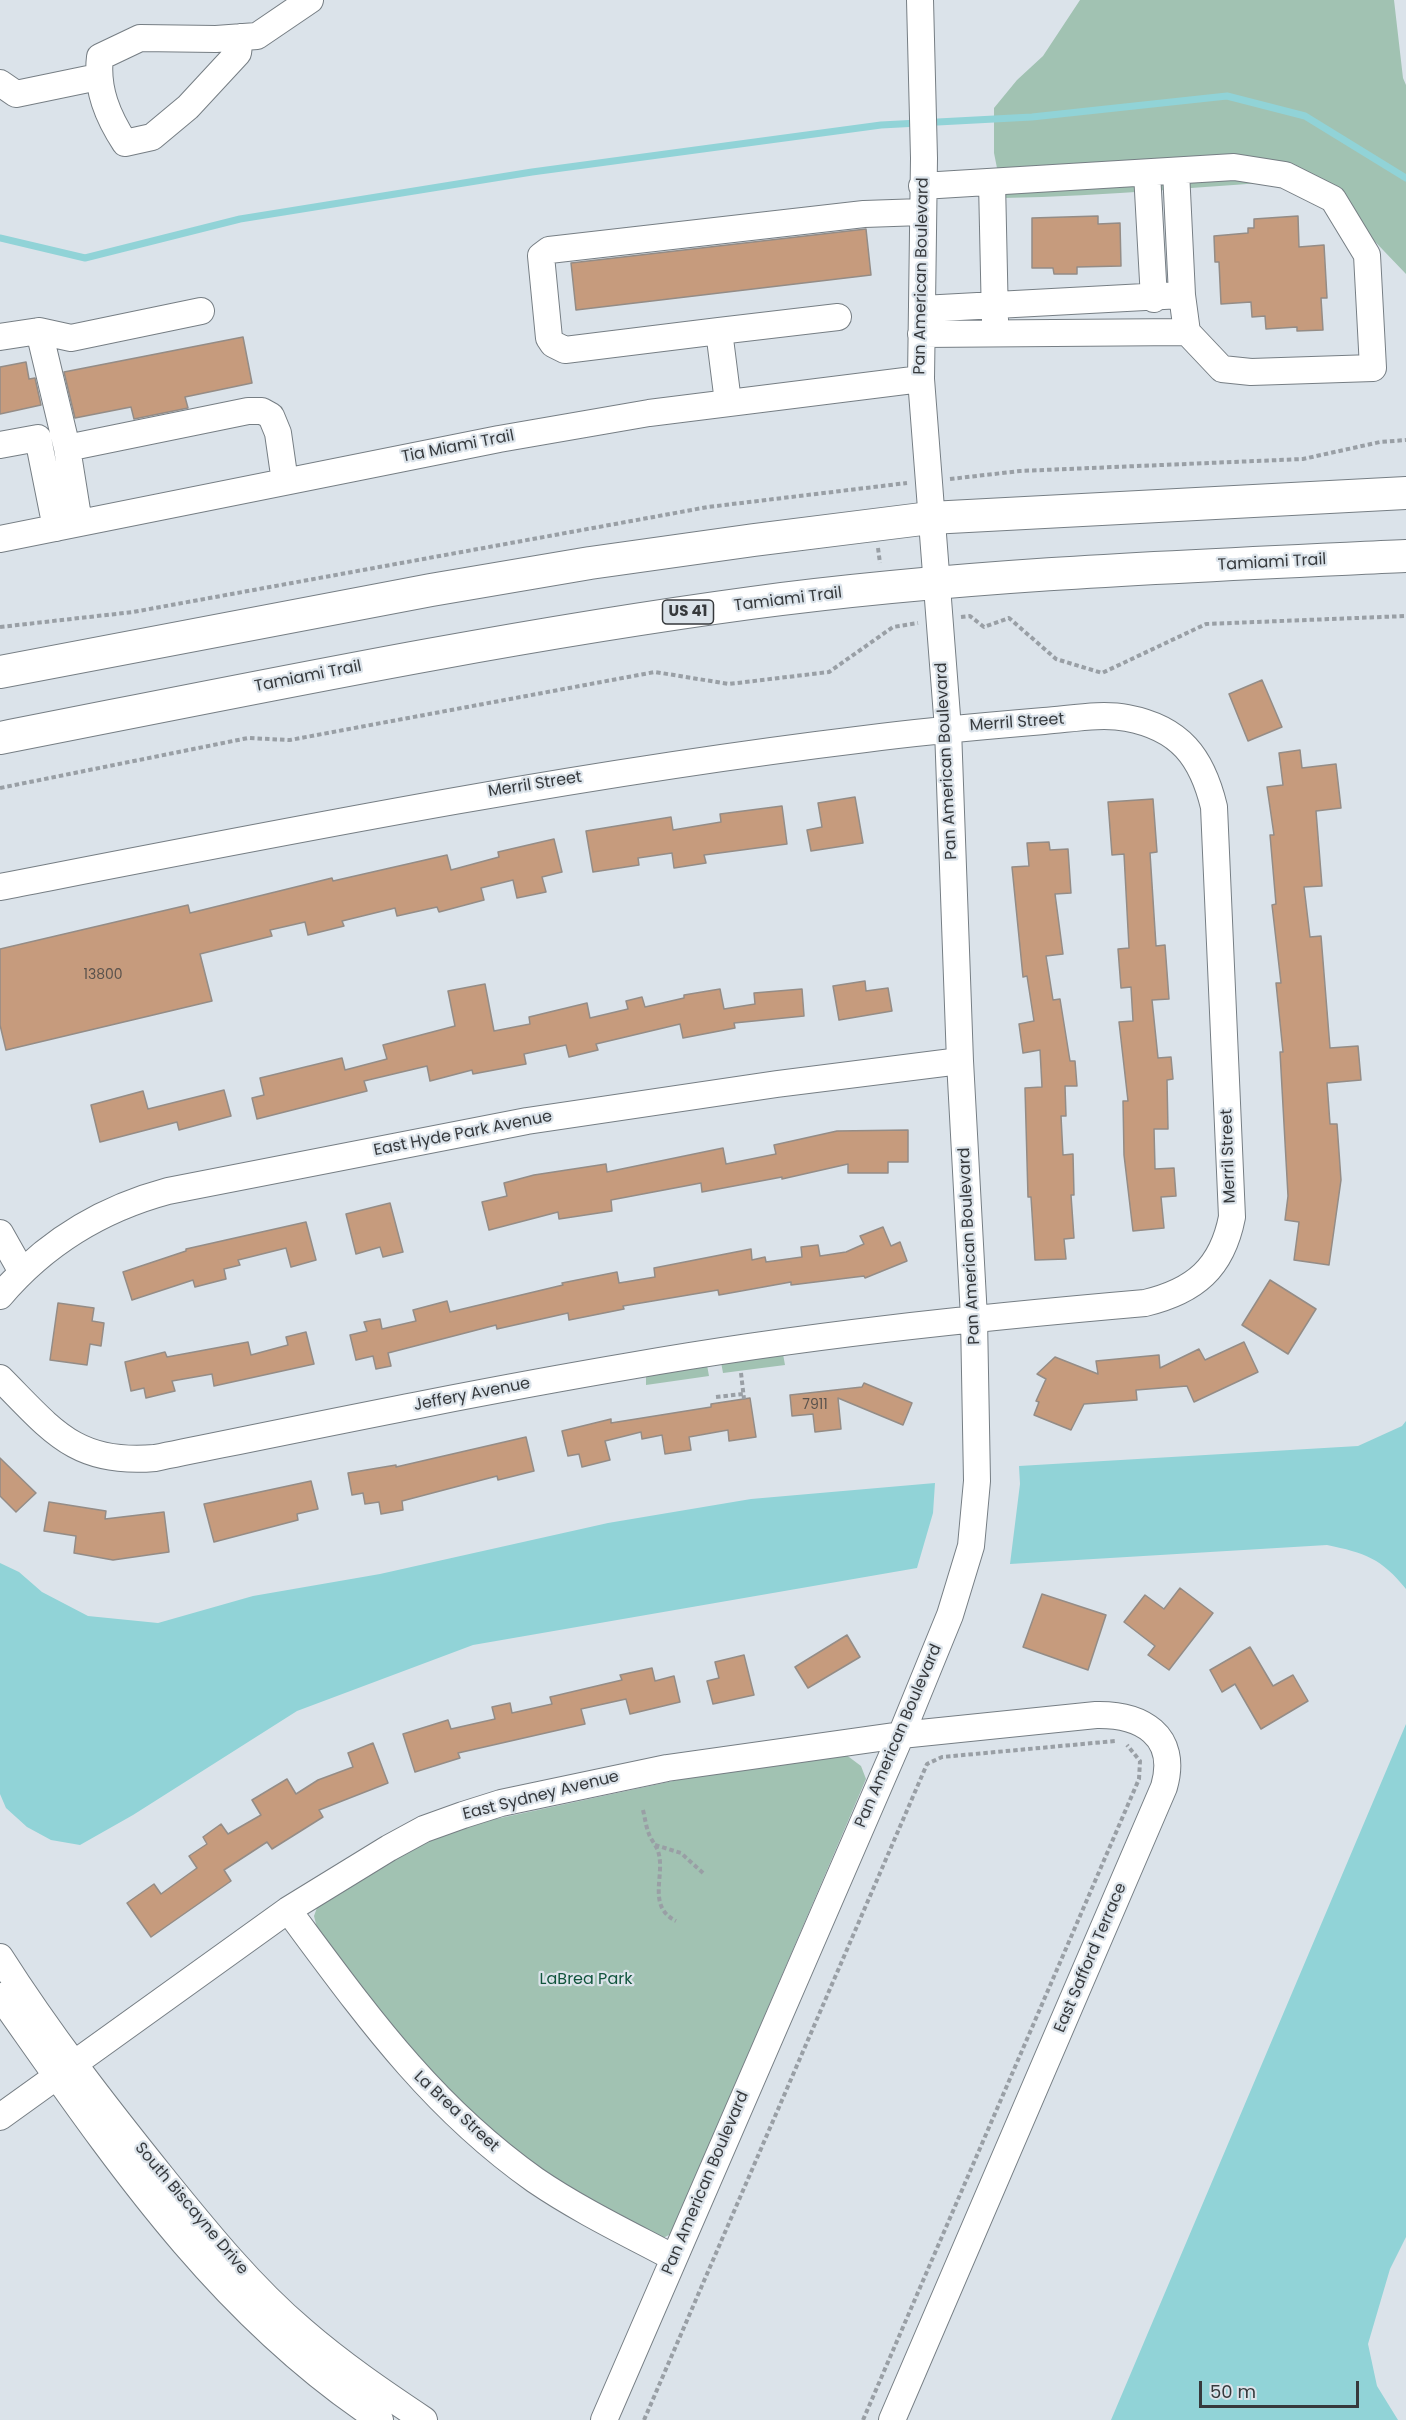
<!DOCTYPE html>
<style>
body{margin:0}
#map{position:relative;width:1406px;height:2420px;overflow:hidden;background:#dbe3ea;font-family:Poppins,sans-serif}
canvas{display:block}
.scale{position:absolute;left:1199px;top:2381px;width:160px;height:27px;box-sizing:border-box;border:3px solid #36393c;border-top:0;padding-left:8px;font-size:18px;line-height:21px;white-space:nowrap;color:#36393c;-webkit-text-stroke:4px #dbe3ea;paint-order:stroke}
</style>
<div id="map">
<canvas width="1406" height="2420"></canvas>
<div class="scale">50 m</div>
</div>
<script>
const context = document.querySelector('canvas').getContext('2d');
context.lineJoin = 'round';
function fill(path, color) {
  context.fillStyle = color;
  context.fill(path, 'evenodd');
}
function stroke(path, color, width, dash) {
  context.strokeStyle = color;
  context.lineWidth = width;
  context.lineCap = dash ? 'butt' : 'round';
  context.setLineDash(dash || []);
  context.stroke(path);
}
function drawText(font, color, halo, rows, align = 'center') {
  context.font = font + ' Poppins,sans-serif';
  context.lineWidth = 4.5;
  context.setLineDash([]);
  context.textBaseline = 'middle';
  context.strokeStyle = halo;
  context.fillStyle = color;
  for (const [text, x, y, turn = 0] of rows) {
    context.save();
    context.translate(x, y);
    context.rotate((+turn || 0) * Math.PI / 180);
    context.textAlign = isNaN(turn) ? turn : align;
    if (halo) context.strokeText(text, 0, 0);
    context.fillText(text, 0, 0);
    context.restore();
  }
}
fill(new Path2D(`
 M 1080,0 L 1394,0 L 1403,78 L 1406,85 L 1406,274 L 1315,179 C 1211,186 1107,196 1003,198 L 994,153 L 994,108 L 1017,80 L 1043,56 Z
 M 783,1354 L 785,1365 L 723,1373 L 721,1362 Z
 M 707,1365 L 709,1376 L 646,1385 L 646,1374 Z
 M 845,1754 L 861,1766 L 866,1779 L 671,2234 L 663,2238 L 570,2190 L 480,2126 L 413,2058 L 318,1932 L 314,1916 L 319,1902 L 425,1840 L 463,1826 L 701,1775 Z`), '#a1c2b2');
fill(new Path2D(`
 M 1406,1421 L 1406,1589 C 1381,1558 1365,1553 1327,1545 L 1010,1564 L 1020,1484 L 1019,1466 L 1358,1446 L 1402,1426 Z
 M 935,1483 L 933,1513 L 917,1568 L 473,1645 L 297,1711 L 133,1815 L 80,1845 L 51,1840 L 27,1827 L 6,1808 L 0,1794 L 0,1563 L 19,1572 L 42,1592 L 88,1616 L 158,1623 L 253,1596 L 380,1574 L 608,1523 L 751,1499 Z
 M 1406,1724 L 1406,2237 L 1390,2269 L 1368,2344 L 1377,2386 L 1398,2420 L 1111,2420 Z`), '#91d3d7');
stroke(new Path2D(`
 M 0,238 L 85,258 L 240,219 L 532,172 L 881,125 L 1032,117 L 1227,96 L 1305,116 L 1406,178`), '#91d3d7', 7);
const building = new Path2D(`
 M 1098,216 L 1098,224 L 1120,223 L 1121,266 L 1077,267 L 1077,274 L 1054,274 L 1053,268 L 1032,268 L 1032,218 Z
 M 1298,216 L 1299,247 L 1324,245 L 1327,298 L 1321,298 L 1323,330 L 1297,331 L 1297,327 L 1266,329 L 1265,316 L 1252,317 L 1251,302 L 1221,304 L 1219,262 L 1215,262 L 1214,236 L 1248,233 L 1248,228 L 1254,228 L 1254,219 Z
 M 866,229 L 871,275 L 576,310 L 571,263 Z
 M 243,337 L 252,383 L 185,397 L 188,408 L 134,419 L 131,407 L 75,418 L 64,372 Z
 M 26,362 L 29,379 L 35,378 L 41,405 L 0,414 L 0,367 Z
 M 1262,680 L 1282,727 L 1248,741 L 1229,694 Z
 M 1300,750 L 1302,768 L 1336,764 L 1341,808 L 1316,811 L 1322,886 L 1304,887 L 1310,937 L 1321,936 L 1330,1048 L 1358,1046 L 1361,1080 L 1327,1083 L 1330,1124 L 1337,1124 L 1341,1180 L 1329,1265 L 1294,1260 L 1299,1222 L 1285,1220 L 1288,1196 L 1280,1052 L 1283,1052 L 1276,983 L 1281,983 L 1272,905 L 1276,904 L 1270,835 L 1274,835 L 1267,787 L 1283,785 L 1279,753 Z
 M 855,797 L 863,843 L 811,851 L 807,830 L 822,827 L 818,803 Z
 M 1153,799 L 1157,852 L 1150,853 L 1156,946 L 1165,945 L 1169,999 L 1152,1000 L 1158,1058 L 1171,1057 L 1173,1079 L 1167,1080 L 1168,1129 L 1154,1129 L 1155,1169 L 1174,1168 L 1176,1196 L 1161,1197 L 1164,1228 L 1133,1231 L 1124,1155 L 1123,1101 L 1128,1101 L 1119,1022 L 1133,1021 L 1131,987 L 1121,988 L 1118,949 L 1129,948 L 1124,854 L 1112,855 L 1108,802 Z
 M 782,806 L 787,844 L 704,855 L 706,863 L 674,868 L 672,853 L 638,858 L 639,865 L 593,872 L 586,831 L 671,817 L 673,830 L 721,822 L 720,814 Z
 M 554,839 L 562,872 L 542,877 L 546,892 L 517,898 L 513,880 L 481,888 L 484,900 L 439,912 L 437,907 L 397,916 L 395,908 L 342,921 L 344,926 L 308,935 L 305,922 L 270,930 L 272,936 L 200,954 L 212,1001 L 6,1050 L 0,1025 L 0,949 L 188,905 L 190,913 L 332,878 L 333,881 L 447,855 L 451,870 L 499,857 L 498,852 Z
 M 1049,842 L 1050,850 L 1068,849 L 1071,893 L 1055,894 L 1063,954 L 1046,956 L 1053,1000 L 1060,999 L 1070,1061 L 1075,1061 L 1077,1086 L 1065,1086 L 1066,1116 L 1061,1116 L 1063,1155 L 1073,1154 L 1074,1195 L 1071,1195 L 1074,1238 L 1064,1239 L 1066,1259 L 1035,1260 L 1031,1197 L 1028,1197 L 1025,1088 L 1042,1087 L 1040,1050 L 1023,1053 L 1019,1024 L 1034,1021 L 1027,976 L 1023,977 L 1012,867 L 1029,866 L 1027,843 Z
 M 865,981 L 866,991 L 888,988 L 892,1011 L 839,1020 L 833,986 Z
 M 485,984 L 494,1031 L 530,1024 L 529,1017 L 587,1003 L 590,1018 L 628,1009 L 626,1001 L 642,997 L 645,1007 L 684,998 L 684,995 L 720,989 L 724,1009 L 755,1004 L 754,993 L 802,989 L 804,1016 L 734,1023 L 735,1028 L 683,1038 L 680,1024 L 596,1044 L 598,1050 L 569,1057 L 566,1045 L 524,1054 L 526,1064 L 473,1074 L 472,1070 L 430,1081 L 427,1066 L 364,1081 L 367,1091 L 257,1119 L 252,1098 L 264,1095 L 260,1078 L 342,1058 L 345,1070 L 387,1059 L 383,1045 L 455,1026 L 448,991 Z
 M 224,1090 L 231,1116 L 179,1130 L 177,1122 L 100,1142 L 91,1105 L 143,1091 L 148,1109 Z
 M 908,1130 L 908,1162 L 888,1162 L 888,1173 L 848,1173 L 848,1164 L 782,1179 L 782,1177 L 702,1192 L 701,1183 L 611,1200 L 612,1211 L 559,1219 L 558,1212 L 489,1230 L 482,1202 L 507,1196 L 504,1183 L 534,1175 L 606,1164 L 607,1172 L 723,1148 L 726,1164 L 776,1154 L 774,1145 L 837,1131 Z
 M 390,1203 L 403,1252 L 383,1257 L 380,1247 L 356,1254 L 346,1214 Z
 M 306,1222 L 316,1260 L 291,1267 L 286,1248 L 238,1260 L 240,1265 L 224,1269 L 226,1279 L 195,1287 L 193,1280 L 132,1300 L 123,1272 L 186,1251 L 186,1249 Z
 M 883,1227 L 891,1246 L 900,1242 L 907,1261 L 865,1278 L 864,1276 L 791,1285 L 791,1282 L 719,1295 L 718,1290 L 623,1306 L 624,1309 L 569,1320 L 568,1313 L 497,1329 L 496,1325 L 388,1353 L 391,1366 L 376,1369 L 373,1356 L 356,1360 L 350,1335 L 367,1331 L 364,1322 L 380,1319 L 382,1329 L 416,1321 L 413,1310 L 447,1301 L 450,1312 L 563,1285 L 562,1283 L 617,1272 L 619,1283 L 655,1277 L 654,1268 L 751,1249 L 752,1260 L 765,1257 L 766,1262 L 802,1257 L 801,1247 L 818,1245 L 820,1256 L 846,1252 L 864,1244 L 860,1236 Z
 M 1270,1280 L 1316,1309 L 1288,1354 L 1242,1325 Z
 M 58,1303 L 94,1308 L 92,1321 L 104,1323 L 101,1346 L 90,1344 L 87,1365 L 50,1360 Z
 M 306,1332 L 314,1364 L 214,1386 L 212,1374 L 172,1381 L 175,1391 L 146,1398 L 144,1388 L 131,1391 L 125,1362 L 165,1352 L 167,1357 L 248,1342 L 251,1355 L 288,1345 L 286,1337 Z
 M 1244,1342 L 1258,1372 L 1194,1402 L 1187,1386 L 1136,1390 L 1137,1400 L 1084,1404 L 1071,1430 L 1034,1415 L 1039,1402 L 1036,1401 L 1046,1379 L 1037,1374 L 1055,1357 L 1098,1374 L 1096,1361 L 1159,1355 L 1160,1368 L 1199,1349 L 1205,1360 Z
 M 864,1383 L 912,1403 L 903,1425 L 838,1398 L 841,1429 L 815,1432 L 813,1414 L 792,1416 L 790,1395 L 862,1387 Z
 M 750,1398 L 756,1437 L 729,1441 L 728,1430 L 689,1437 L 691,1450 L 665,1454 L 662,1435 L 642,1439 L 641,1432 L 605,1441 L 610,1460 L 582,1467 L 579,1454 L 568,1456 L 562,1431 L 611,1419 L 611,1423 L 711,1407 L 711,1404 Z
 M 526,1437 L 534,1471 L 498,1480 L 497,1476 L 402,1501 L 403,1510 L 381,1514 L 379,1502 L 365,1504 L 363,1493 L 352,1495 L 348,1473 L 396,1465 L 396,1467 Z
 M 0,1458 L 36,1493 L 16,1512 L 0,1496 Z
 M 311,1481 L 318,1509 L 297,1514 L 298,1520 L 214,1542 L 204,1504 Z
 M 49,1502 L 106,1511 L 105,1519 L 164,1512 L 169,1552 L 113,1560 L 74,1553 L 76,1536 L 44,1531 Z
 M 1180,1588 L 1213,1613 L 1169,1670 L 1148,1655 L 1155,1646 L 1124,1622 L 1145,1595 L 1164,1609 Z
 M 1042,1594 L 1106,1615 L 1088,1670 L 1023,1647 Z
 M 847,1635 L 860,1657 L 808,1688 L 795,1667 Z
 M 1250,1647 L 1273,1686 L 1293,1675 L 1308,1701 L 1261,1729 L 1235,1684 L 1222,1692 L 1210,1670 Z
 M 744,1655 L 754,1695 L 713,1704 L 707,1681 L 719,1678 L 715,1662 Z
 M 652,1668 L 655,1681 L 674,1676 L 680,1702 L 630,1714 L 626,1699 L 581,1709 L 585,1724 L 458,1753 L 460,1758 L 415,1772 L 403,1734 L 448,1720 L 451,1729 L 495,1719 L 492,1707 L 510,1703 L 512,1713 L 552,1704 L 550,1697 L 622,1680 L 620,1675 Z
 M 373,1743 L 388,1783 L 319,1810 L 323,1817 L 272,1849 L 267,1842 L 224,1870 L 231,1881 L 151,1937 L 127,1903 L 154,1884 L 161,1894 L 197,1868 L 189,1856 L 207,1844 L 203,1837 L 221,1824 L 228,1834 L 261,1815 L 252,1800 L 287,1779 L 296,1794 L 318,1780 L 353,1767 L 348,1753 Z`);
fill(building, '#c69b7d');
stroke(building, '#948c86', 1.5);
const minor = new Path2D(`
 M 240,37 L 238,53 L 188,107 L 152,137 L 125,143 C 108,117 96,89 100,57 L 140,38 L 216,39 L 257,36 L 310,0
 M 0,83 L 16,94 L 98,77
 M 1176,171 L 1182,295
 M 1147,173 L 1154,299
 M 992,182 L 995,320
 M 922,186 L 1234,167 L 1285,175 L 1333,199 L 1367,255 L 1373,368 L 1251,372 L 1222,369 L 1187,332
 M 39,331 L 67,448
 M 719,331 L 838,317
 M 921,334 L 1187,332 L 1182,295 L 922,309
 M 0,337 L 39,331 L 71,338 L 201,311
 M 728,402 L 719,331 L 565,350 L 553,344 L 549,338 L 541,256 L 549,250 L 864,214 L 922,212
 M 0,445 L 38,438 L 56,528
 M 79,523 L 67,448 L 248,411 L 262,411 L 271,416 L 278,433 L 285,482
 M 0,539 L 499,439 L 649,413 L 921,379
 M 0,887 C 288,831 574,774 865,739 C 925,731 984,726 1044,721 C 1071,719 1101,713 1127,718 C 1180,728 1202,757 1214,807 L 1232,1217 C 1222,1268 1195,1291 1145,1303 C 972,1318 800,1336 630,1366 C 471,1393 313,1426 155,1458 C 75,1465 52,1430 0,1378
 M 0,1233 L 22,1272
 M 0,1296 C 45,1243 101,1209 168,1191 L 527,1121 L 777,1084 L 960,1061
 M 288,1910 C 364,2012 429,2105 535,2180 C 579,2210 627,2233 674,2258
 M 0,1957 C 49,2034 105,2106 162,2177 C 205,2230 250,2286 303,2331 C 341,2364 382,2392 424,2420
 M 0,1996 C 112,2154 216,2312 380,2420
 M 0,2117 L 288,1910 L 389,1848 L 424,1829 L 463,1815 L 501,1803 L 667,1768 L 901,1735 L 1096,1715 C 1141,1714 1179,1735 1164,1787 L 892,2420
 M 604,2420 L 901,1735 L 950,1615 L 971,1546 L 977,1481 L 974,1318 L 960,1061 L 948,729 L 921,379 L 924,158 L 920,0`);
const major = new Path2D(`
 M 0,672 L 431,590 L 590,563 L 754,540 L 930,518 L 1406,493
 M 0,738 C 250,689 499,637 751,603 C 968,574 1188,566 1406,556`);
stroke(minor, '#767e84', 28);
stroke(major, '#767e84', 34);
stroke(new Path2D(`
 M 950,479 L 1020,471 L 1303,459 L 1380,442 L 1406,440
 M 878,548 L 880,563
 M 961,617 L 970,616 L 984,627 L 1009,618 L 1056,659 L 1102,673 L 1206,624 L 1406,616
 M 0,627 L 133,612 L 708,507 L 907,483
 M 0,788 L 248,738 L 290,740 L 655,672 L 729,684 L 829,672 L 893,627 L 918,623
 M 741,1373 L 744,1399
 M 716,1397 L 743,1394
 M 643,1810 C 645,1818 646,1827 649,1834 C 651,1840 656,1845 658,1851 C 666,1875 646,1906 676,1921
 M 655,1845 L 681,1853 L 703,1873
 M 644,2420 L 927,1764 L 942,1757 L 1115,1741
 M 863,2420 L 1139,1779 L 1140,1761 L 1127,1745`), '#999fa5', 4, [4.5, 3]);
stroke(minor, '#fff', 26);
stroke(major, '#fff', 32);
drawText('14px', '#5a524c', null, [
 ["13800",103,975],
 ["7911",815,1405]
]);
for (const [x, y, w] of [
 [688,612,51]
]) {
  const box = new Path2D();
  box.roundRect(x - w / 2, y - 12, w, 24, 4.5);
  context.fillStyle = '#dbe3ea';
  context.fill(box);
  stroke(box, '#36393c', 1.5);
}
drawText('bold 15px', '#36393c', null, [
 ["US 41",688,612]
]);
drawText('16px', '#36393c', '#dbe3ea', [
 ["Pan American Boulevard",922,276,-89],
 ["Tia Miami Trail",458,447,-11],
 ["Tamiami Trail",1272,563,-3],
 ["Tamiami Trail",788,600,-7],
 ["Tamiami Trail",308,677,-11],
 ["Merril Street",1017,723,-4],
 ["Pan American Boulevard",947,761,-93],
 ["Merril Street",535,785,-9],
 ["East Hyde Park Avenue",463,1134,-11],
 ["Merril Street",1229,1156,-92],
 ["Pan American Boulevard",970,1246,-93],
 ["Jeffery Avenue",472,1395,-11],
 ["Pan American Boulevard",899,1736,-67],
 ["East Sydney Avenue",541,1796,-14],
 ["East Safford Terrace",1091,1958,-67],
 ["La Brea Street",456,2112,43],
 ["Pan American Boulevard",706,2183,-67],
 ["South Biscayne Drive",191,2209,50]
]);
drawText('16px', '#12553d', '#dbe3ea', [
 ["LaBrea Park",586,1980]
]);
</script>
